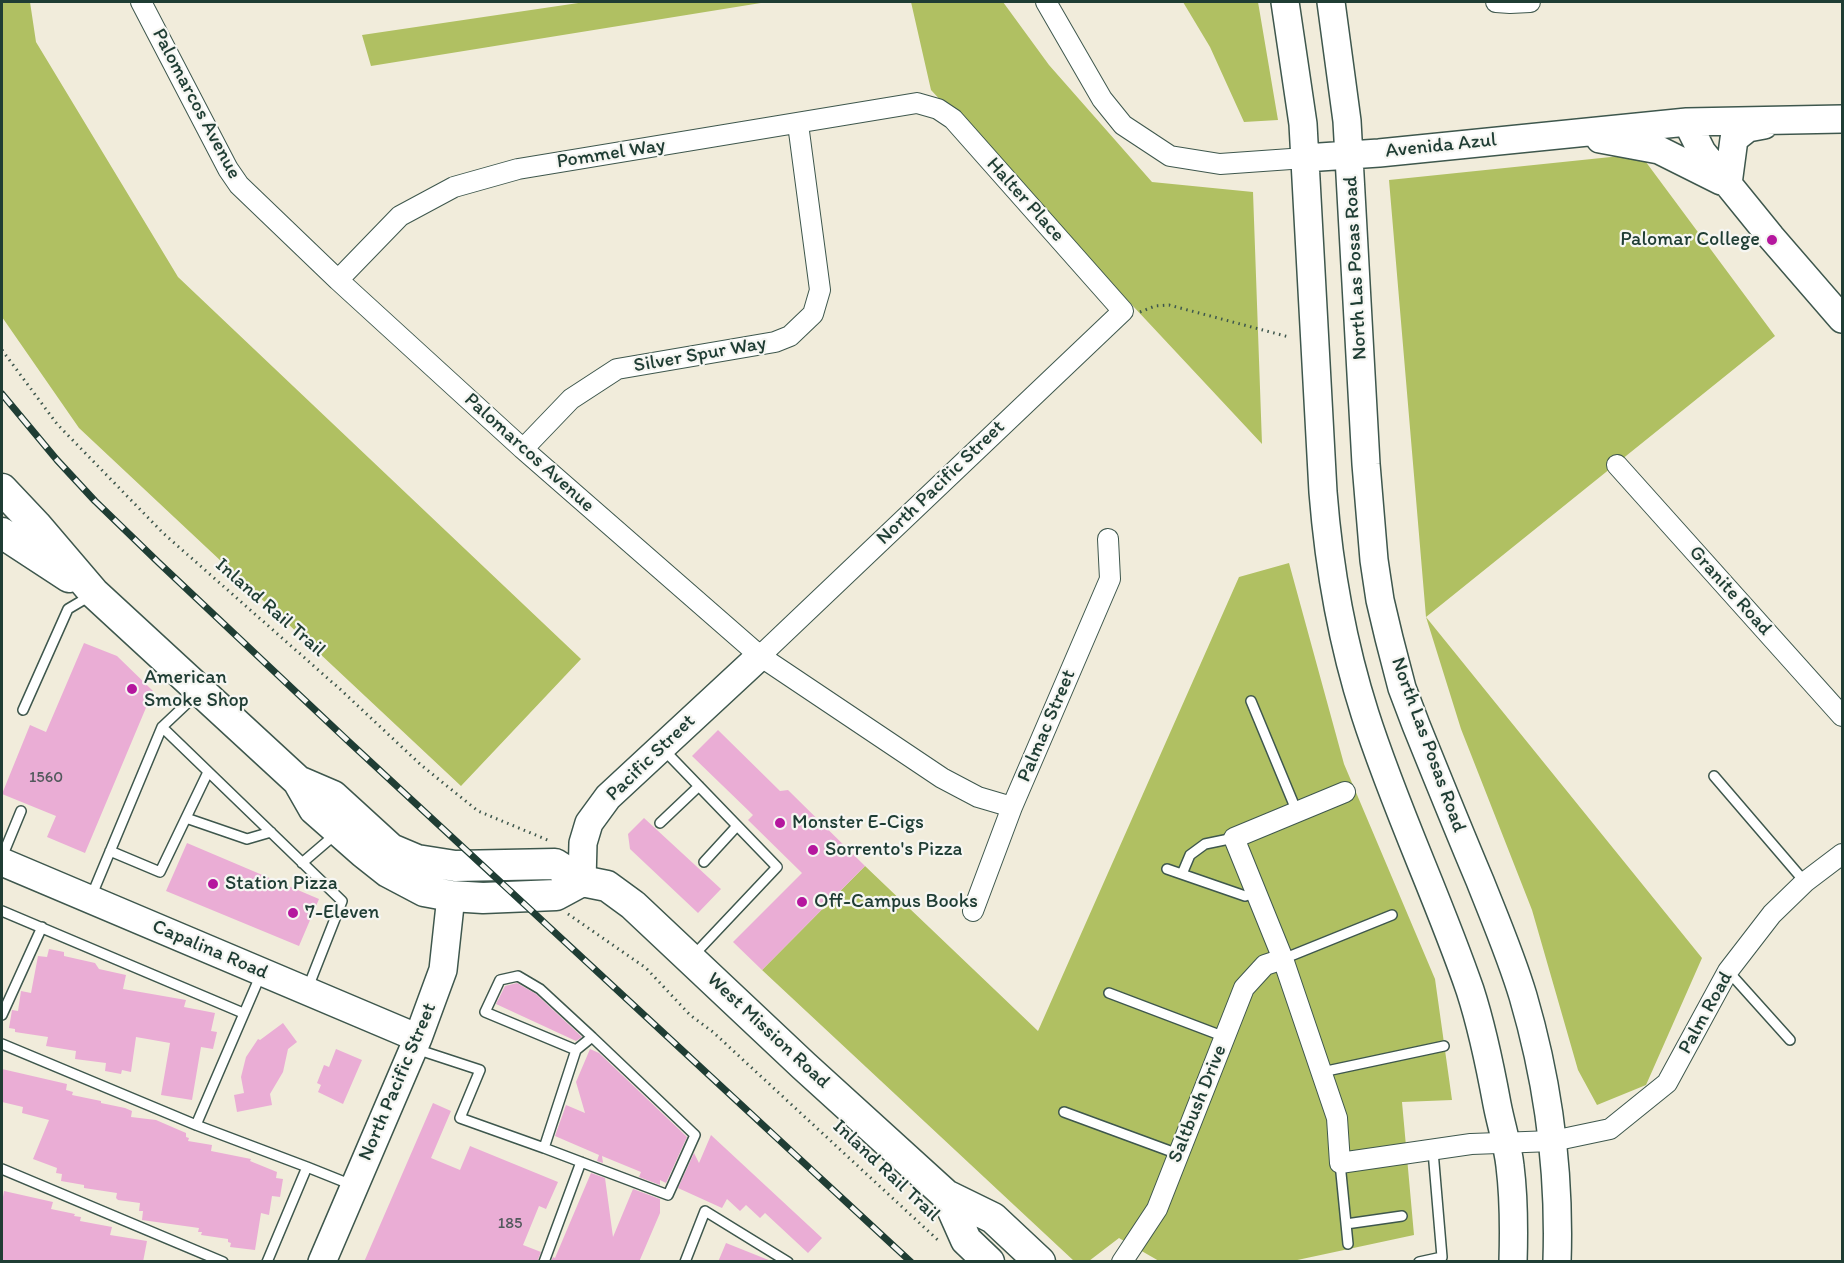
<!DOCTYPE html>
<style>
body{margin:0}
#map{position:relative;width:1844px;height:1263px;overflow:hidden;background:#f1ecdb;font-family:Itim,sans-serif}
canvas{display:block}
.frame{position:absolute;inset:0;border:3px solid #1f3d34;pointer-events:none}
</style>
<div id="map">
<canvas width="1844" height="1263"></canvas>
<div class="frame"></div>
</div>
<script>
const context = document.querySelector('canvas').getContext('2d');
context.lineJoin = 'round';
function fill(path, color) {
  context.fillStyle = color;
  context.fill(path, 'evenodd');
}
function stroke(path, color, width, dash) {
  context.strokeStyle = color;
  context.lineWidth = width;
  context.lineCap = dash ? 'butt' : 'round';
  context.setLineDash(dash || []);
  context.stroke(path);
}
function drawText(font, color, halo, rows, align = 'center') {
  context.font = font + ' Itim,sans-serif';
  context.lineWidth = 4.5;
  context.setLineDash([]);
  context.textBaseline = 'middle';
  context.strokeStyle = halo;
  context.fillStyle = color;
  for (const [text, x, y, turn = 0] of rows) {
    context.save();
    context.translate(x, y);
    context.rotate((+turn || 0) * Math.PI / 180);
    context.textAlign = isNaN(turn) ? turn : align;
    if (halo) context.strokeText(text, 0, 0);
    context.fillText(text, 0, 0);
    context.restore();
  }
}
fill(new Path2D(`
 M 2,2 L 30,2 L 36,42 L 178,277 L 581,659 L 461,786 L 79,428 L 2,317 Z
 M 585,2 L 767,2 L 371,66 L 362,35 Z
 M 911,2 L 1003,2 L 1049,65 L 1152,182 L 1253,192 L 1262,444 L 931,90 Z
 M 1183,2 L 1258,2 L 1278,120 L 1244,122 L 1210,47 Z
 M 1640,154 L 1775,336 L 1426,617 L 1702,958 L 1646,1085 L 1597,1105 L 1578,1070 L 1532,910 L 1461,729 L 1426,617 L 1389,180 Z
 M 1289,563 L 1344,764 L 1435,979 L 1452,1100 L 1402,1102 L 1414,1235 L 1288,1262 L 1159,1261 L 1119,1238 L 1089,1261 L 1074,1261 L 762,970 L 865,866 L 1038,1031 L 1239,577 Z`), '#b0c062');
fill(new Path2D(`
 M 84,643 L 117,656 L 153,691 L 85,853 L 47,837 L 56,816 L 2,794 L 30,725 L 46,732 Z
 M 718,730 L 780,791 L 788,790 L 865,866 L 762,970 L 733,942 L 802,873 L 748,820 L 753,815 L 692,756 Z
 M 644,818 L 721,889 L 698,913 L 630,849 L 628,834 Z
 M 187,843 L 319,899 L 299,946 L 166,891 Z
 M 49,949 L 64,952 L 64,956 L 95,963 L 99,969 L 126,975 L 123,989 L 186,1000 L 184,1007 L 215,1013 L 211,1031 L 217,1032 L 213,1049 L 201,1047 L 192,1100 L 161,1095 L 170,1043 L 136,1037 L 131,1072 L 122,1070 L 121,1074 L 105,1071 L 106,1063 L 75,1059 L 76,1051 L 46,1046 L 48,1037 L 15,1032 L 15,1029 L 9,1028 L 12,1010 L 18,1011 L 21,991 L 31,993 L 38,956 L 47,957 Z
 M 517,983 L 536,994 L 582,1037 L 576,1041 L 496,1004 L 505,986 Z
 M 283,1023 L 297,1042 L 288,1049 L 283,1072 L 270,1094 L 272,1105 L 237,1112 L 234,1095 L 244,1093 L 241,1077 L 246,1057 L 258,1039 L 260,1040 Z
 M 336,1049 L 362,1060 L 343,1104 L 318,1092 L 321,1085 L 317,1083 L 324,1065 L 329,1067 Z
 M 590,1049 L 599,1053 L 687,1137 L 666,1183 L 660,1180 L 660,1185 L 639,1177 L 641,1172 L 602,1156 L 603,1163 L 597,1161 L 599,1155 L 555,1136 L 566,1105 L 585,1113 L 576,1082 Z
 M 2,1069 L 67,1084 L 66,1090 L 73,1092 L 72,1095 L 101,1101 L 101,1103 L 125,1108 L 132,1111 L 131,1117 L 156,1120 L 186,1133 L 186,1137 L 189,1138 L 188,1141 L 212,1145 L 211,1151 L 251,1159 L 250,1161 L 277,1172 L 276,1178 L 283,1179 L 280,1197 L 272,1196 L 269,1215 L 261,1213 L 255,1250 L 230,1247 L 231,1243 L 228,1242 L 228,1239 L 201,1235 L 202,1232 L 198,1232 L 199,1228 L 142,1220 L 143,1211 L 139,1211 L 140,1203 L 118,1200 L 116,1198 L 117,1193 L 84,1188 L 84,1185 L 61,1181 L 62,1174 L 56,1173 L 57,1168 L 33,1159 L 49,1120 L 22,1113 L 23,1107 L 2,1102 Z
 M 433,1103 L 451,1111 L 431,1158 L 460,1170 L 470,1146 L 558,1182 L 546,1209 L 539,1206 L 523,1245 L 541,1252 L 537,1262 L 364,1262 Z
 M 711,1135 L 822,1238 L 808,1253 L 765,1213 L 760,1218 L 746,1205 L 740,1211 L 727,1199 L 722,1208 L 678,1188 L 694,1153 L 699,1163 Z
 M 591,1173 L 605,1178 L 613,1237 L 633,1189 L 660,1199 L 660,1213 L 639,1262 L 551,1262 L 553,1257 L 555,1258 Z
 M 4,1191 L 53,1202 L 51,1209 L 75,1214 L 74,1216 L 81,1217 L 80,1221 L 112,1227 L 110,1235 L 147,1241 L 143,1262 L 2,1262 L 2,1203 Z
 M 726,1243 L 771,1261 L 770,1262 L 718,1262 Z`), '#eaadd5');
const lane = new Path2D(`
 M 1251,701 L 1297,812
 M 23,710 L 68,609 L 90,596
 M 162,727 L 342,901 L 307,990
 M 664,750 L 777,867 L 692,957
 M 1714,776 L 1805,882
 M 186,818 L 247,839 L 271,832
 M 660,823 L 699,786
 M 110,851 L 160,872 L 208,772
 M 2,857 L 21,811
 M 704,862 L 737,826
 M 302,863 L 337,833
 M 1167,869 L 1245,896 L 1256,892
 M 1182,874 L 1190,855 L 1205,844 L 1234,838
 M 91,897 L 162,727 L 197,694
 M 2,911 L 243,1013
 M 1283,959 L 1392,915
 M 1728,971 L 1790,1040
 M 1109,993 L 1225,1037
 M 2,1015 L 42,927
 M 2,1044 L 196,1125 L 307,1167 L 267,1262
 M 416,1049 L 480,1070 L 460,1118 L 544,1148 L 576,1050 L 485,1012 L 500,980 L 518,976 L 540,989 L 592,1037 L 576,1050
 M 1322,1072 L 1444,1046
 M 1064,1112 L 1178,1154
 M 196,1125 L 261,974
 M 544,1148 L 668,1195 L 695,1135 L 592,1037
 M 1340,1163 L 1348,1244
 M 307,1167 L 352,1185
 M 2,1169 L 223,1262
 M 1346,1224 L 1402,1216
 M 544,1262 L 581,1162
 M 685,1262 L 705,1211 L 788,1262
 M 1419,1262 L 1442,1257 L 1433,1151`);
const street = new Path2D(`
 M 141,2 L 228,169 L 239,185 L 338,280 L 523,449 L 760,656 L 942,778 L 978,797 L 1012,807
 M 1046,2 L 1102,99 L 1123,125 L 1170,156 L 1220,164 L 1305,158
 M 1496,2 L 1510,3 L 1530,2
 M 338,280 L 400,216 L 454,187 L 518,169 L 917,103 L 938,109 L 953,119 L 1123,311 L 760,656
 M 523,449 L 571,399 L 617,369 L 775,342 L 790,336 L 813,314 L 820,290 L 798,124
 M 1617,465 L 1842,716
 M 1345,792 L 1234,838 L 1283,959 L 1337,1118 L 1340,1163 L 1471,1144 L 1553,1141 L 1610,1129 L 1667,1083 L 1728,971 L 1772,914 L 1805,882 L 1842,854
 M 973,911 L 1012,807 L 1110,579 L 1108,539
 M 1122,1262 L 1157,1209 L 1244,988 L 1265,965 L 1283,959`);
const secondary = new Path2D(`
 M 1285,2 L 1303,124 L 1323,492 C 1329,568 1342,642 1365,714 C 1395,808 1438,897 1470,990 C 1482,1027 1490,1066 1497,1104 C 1501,1125 1508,1146 1510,1166 C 1514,1198 1514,1230 1513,1262
 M 1331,2 L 1347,121 L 1366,464 L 1374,560 L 1380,600 L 1389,638 L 1402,688 L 1416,725 C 1437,777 1458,829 1480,881 C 1495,919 1511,956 1523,996 C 1548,1081 1560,1173 1557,1262
 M 1687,122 L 1702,152 L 1771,237 L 1842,319
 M 1600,139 L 1659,150 L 1721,181
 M 1305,158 L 1379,153 L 1687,122 L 1842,119
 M 1728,184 L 1734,139 L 1748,128 L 1764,125
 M 2,862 L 418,1038
 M 582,881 L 583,843 L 589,823 L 608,797 L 760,656
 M 322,1262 L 418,1038 L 443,970 L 451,896`);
const primary = new Path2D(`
 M 2,489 L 36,525 L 94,593 L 298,781 L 314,809 L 364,853 L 388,872 L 424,891 L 451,896 L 483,898 L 556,895 L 582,881
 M 2,533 L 69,577
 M 298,781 L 333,796 L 391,849 L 417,860 L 455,866 L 555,864 L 582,881 L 607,886 L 633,905 L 804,1066 L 946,1195 L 993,1218 L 1040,1262
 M 946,1195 L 966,1240 L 989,1262`);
stroke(lane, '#3e574d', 12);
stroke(street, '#3e574d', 22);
stroke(secondary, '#3e574d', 30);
stroke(primary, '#3e574d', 33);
stroke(new Path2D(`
 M 1140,312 L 1155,306 L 1169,305 L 1289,337
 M 2,350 L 57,424 L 163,533 L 341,690 L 421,765 L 478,811 L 550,841
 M 568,914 L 646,968 L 690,1015 L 713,1032 L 940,1242`), '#3e574d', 3, [1.5, 4.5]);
stroke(lane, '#fff', 9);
stroke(street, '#fff', 20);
stroke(secondary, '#fff', 27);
stroke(primary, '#fff', 30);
const rail = new Path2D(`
 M 2,394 L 57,460 L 95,501 L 158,562 L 347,740 L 911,1262`);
stroke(rail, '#1f3d34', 7);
stroke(rail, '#f6f6f2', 4.5, [14]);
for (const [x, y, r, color] of [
 [1772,240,6,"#b5179e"],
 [132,689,6,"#b5179e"],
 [780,823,6,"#b5179e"],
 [813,850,6,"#b5179e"],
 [213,884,6,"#b5179e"],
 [802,902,6,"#b5179e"],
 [293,913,6,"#b5179e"]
]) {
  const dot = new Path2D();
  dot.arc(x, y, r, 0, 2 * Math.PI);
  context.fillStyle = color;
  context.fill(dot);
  stroke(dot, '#f6f6f2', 2);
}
drawText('16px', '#52595c', null, [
 ["1560",46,778],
 ["185",510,1224]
]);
drawText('20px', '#1f3d34', '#f6f6f2', [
 ["Palomarcos Avenue",196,104,62],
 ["Avenida Azul",1441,146,-6],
 ["Pommel Way",611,154,-9],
 ["Halter Place",1025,200,48],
 ["North Las Posas Road",1356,268,-93],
 ["Silver Spur Way",700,355,-10],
 ["Palomarcos Avenue",529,453,42],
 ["North Pacific Street",941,483,-44],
 ["Granite Road",1730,591,48],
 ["Inland Rail Trail",270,608,41],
 ["Palmac Street",1047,726,-67],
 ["North Las Posas Road",1428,745,70],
 ["Pacific Street",651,758,-44],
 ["Capalina Road",210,950,23],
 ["Palm Road",1706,1013,-61],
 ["West Mission Road",768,1031,43],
 ["North Pacific Street",398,1082,-67],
 ["Saltbush Drive",1198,1104,-68],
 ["Inland Rail Trail",886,1171,43]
]);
drawText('20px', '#1f3d34', '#f6f6f2', [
 ["Palomar College",1760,240,"right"],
 ["American",144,678],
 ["Smoke Shop",144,701],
 ["Monster E-Cigs",792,823],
 ["Sorrento's Pizza",825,850],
 ["Station Pizza",225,884],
 ["Off-Campus Books",814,902],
 ["7-Eleven",305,913]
], 'left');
</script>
